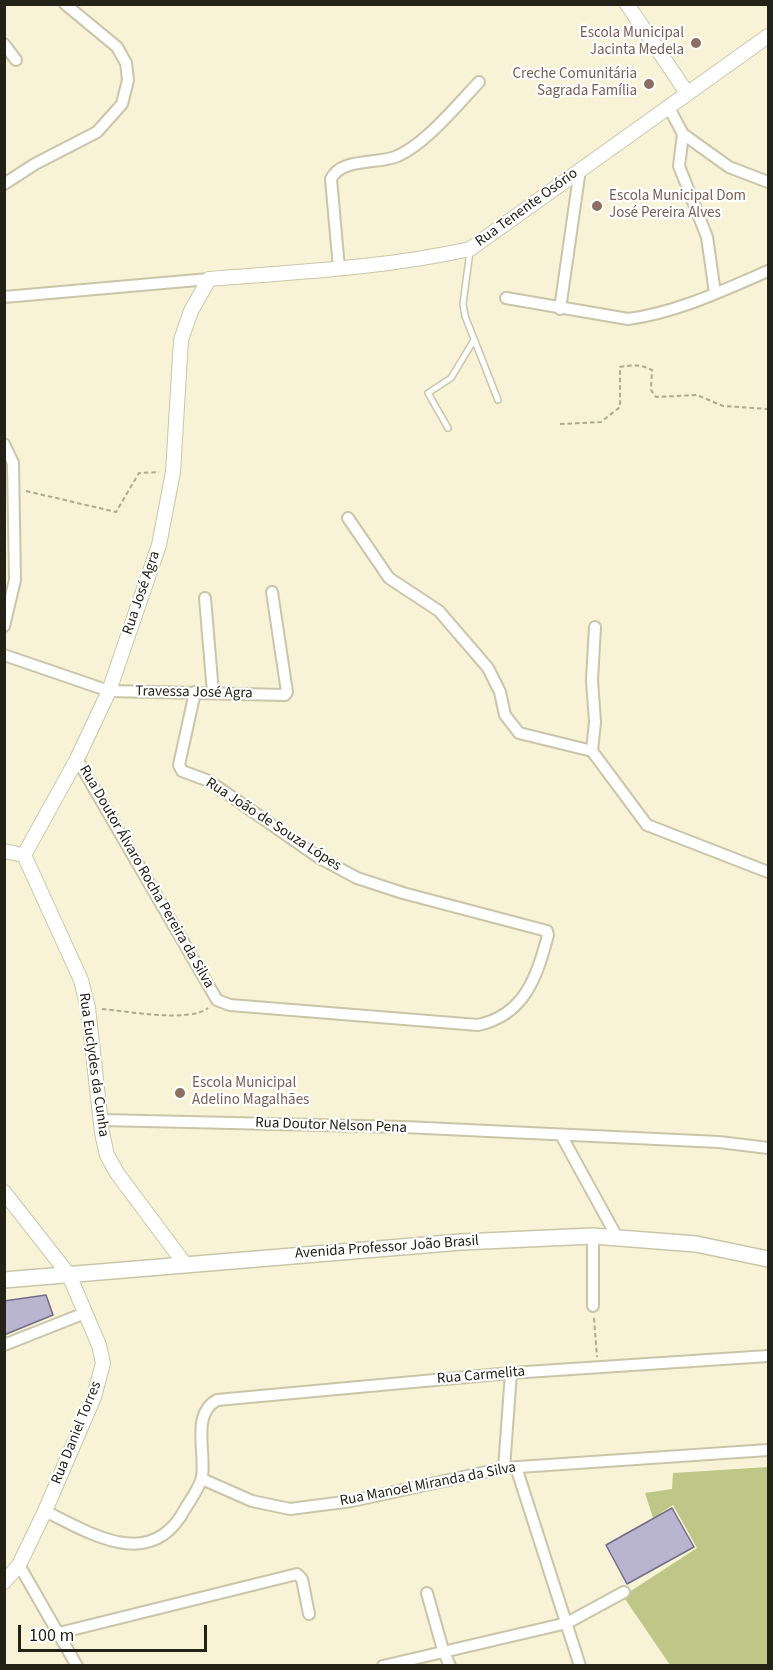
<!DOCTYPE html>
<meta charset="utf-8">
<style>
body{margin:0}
#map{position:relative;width:773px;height:1670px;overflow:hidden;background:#f8f3d6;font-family:"Source Sans 3",sans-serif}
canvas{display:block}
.frame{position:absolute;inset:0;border:6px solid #242217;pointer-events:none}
.scale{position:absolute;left:18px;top:1625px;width:189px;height:27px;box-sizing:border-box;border:3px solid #242217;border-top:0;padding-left:8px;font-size:18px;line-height:21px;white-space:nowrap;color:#242217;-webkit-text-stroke:4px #fff;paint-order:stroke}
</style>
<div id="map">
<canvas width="773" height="1670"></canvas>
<div class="frame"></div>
<div class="scale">100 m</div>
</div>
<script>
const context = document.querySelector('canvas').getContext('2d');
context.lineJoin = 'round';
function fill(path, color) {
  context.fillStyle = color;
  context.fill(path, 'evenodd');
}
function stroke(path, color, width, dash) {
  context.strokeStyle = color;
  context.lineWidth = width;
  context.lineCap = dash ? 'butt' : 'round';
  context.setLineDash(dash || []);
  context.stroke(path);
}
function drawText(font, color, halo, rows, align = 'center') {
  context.font = font + ' "Source Sans 3",sans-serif';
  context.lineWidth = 4.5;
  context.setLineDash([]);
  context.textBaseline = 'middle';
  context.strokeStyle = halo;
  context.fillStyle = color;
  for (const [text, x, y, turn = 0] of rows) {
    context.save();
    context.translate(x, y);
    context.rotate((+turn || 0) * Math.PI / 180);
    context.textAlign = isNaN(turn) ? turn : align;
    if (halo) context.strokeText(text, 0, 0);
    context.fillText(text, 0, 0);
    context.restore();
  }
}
fill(new Path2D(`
 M 768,1467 L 768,1665 L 670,1665 L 623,1596 L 697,1548 L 673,1505 L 653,1518 L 645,1493 L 672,1489 L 673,1473 Z`), '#bfc788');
const building = new Path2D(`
 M 46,1295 L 53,1315 L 4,1335 L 4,1301 Z
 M 672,1508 L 694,1547 L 627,1584 L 606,1545 Z`);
fill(building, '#b9b5d0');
stroke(building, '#726d86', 1.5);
const service = new Path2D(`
 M 470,251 L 463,304 L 465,316 L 498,400
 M 448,428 L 428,393 L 451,378 L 474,340`);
const minor = new Path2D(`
 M 4,44 L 16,60
 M 668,106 L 683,134 L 729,167 L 768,182
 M 683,134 L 679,166 L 707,237 L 715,293
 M 4,184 L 35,164 L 97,132 L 122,104 L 128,80 L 126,63 L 117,47 L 65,4
 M 339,268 L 331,179 C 341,158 376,164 395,157 C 424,146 458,104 479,82
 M 4,297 L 209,279
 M 506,298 L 628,319 C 676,313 724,290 768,271
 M 560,309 L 580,169
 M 4,444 L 13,463 L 15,580 L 4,626
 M 348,518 L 389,578 L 439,611 L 488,668 L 500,692 L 505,715 L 519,733 L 592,751 L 647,825 L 768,872
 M 205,598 L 213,693
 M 4,655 L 109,691 L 285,695 L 287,692 L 272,592
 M 592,751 L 595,722 L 592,680 L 595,627
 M 77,759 L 217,1000 L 230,1005 L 478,1025 C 525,1015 537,976 548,935 L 547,931 L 403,893 L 357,878 L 318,857 L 209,781 L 182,771 L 179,765 L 195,692
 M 102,1120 L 404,1127 L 719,1142 L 768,1148
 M 561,1135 L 617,1237
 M 593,1306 L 593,1236
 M 4,1345 L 85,1313
 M 516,1467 L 580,1666
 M 504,1468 L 511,1373
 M 202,1479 L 252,1501 L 290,1509 L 352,1501 L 504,1468 L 768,1450
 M 45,1511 C 90,1533 151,1573 185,1509 C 191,1499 200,1487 202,1477 C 206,1452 191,1414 217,1400 L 511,1373 L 768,1356
 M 19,1565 L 77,1666
 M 427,1593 L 443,1650 L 450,1666
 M 59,1633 L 297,1574 L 302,1579 L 309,1614
 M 383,1666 L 567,1623 L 624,1592`);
const tertiary = new Path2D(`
 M 627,4 L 687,93
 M 4,851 L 24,855
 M 24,855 L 77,759 L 109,691 L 159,545 L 173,472 L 181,340 L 191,311 L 209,279 C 297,272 384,268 470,249 L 768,36
 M 24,855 L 81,980 L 88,1008 L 102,1133 L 107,1155 L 117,1173 L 184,1263
 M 4,1192 L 69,1275 L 99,1345 L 103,1363 L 94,1397 L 45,1511 L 19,1565 L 4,1582`);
const secondary = new Path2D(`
 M 4,1280 L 461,1242 L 593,1236 L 696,1244 L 768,1259`);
stroke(service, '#cac5a9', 8);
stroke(minor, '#cac5a9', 14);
stroke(tertiary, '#cac5a9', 16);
stroke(secondary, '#cac5a9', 18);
stroke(new Path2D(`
 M 560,424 L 601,422 L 620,407 L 620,367 C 632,365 641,364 652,370 L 651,390 L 656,397 L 697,395 L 723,406 L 768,409
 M 26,491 L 116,512 L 139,473 L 159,472
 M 102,1009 C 126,1011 190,1023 208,1008
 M 594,1318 L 597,1357`), '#ada992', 2, [4.5, 3]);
stroke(service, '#fff', 5);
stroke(minor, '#fff', 10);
stroke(tertiary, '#fff', 14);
stroke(secondary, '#fff', 15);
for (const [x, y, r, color] of [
 [696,43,6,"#8d6e63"],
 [649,84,6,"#8d6e63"],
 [597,206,6,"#8d6e63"],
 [180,1093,6,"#8d6e63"]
]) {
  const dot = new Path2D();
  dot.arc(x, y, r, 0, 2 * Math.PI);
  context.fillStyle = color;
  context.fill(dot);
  stroke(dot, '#fff', 2);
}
drawText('15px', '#785e54', '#fff', [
 ["Escola Municipal",684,34],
 ["Jacinta Medela",684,51],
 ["Creche Comunitária",637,75],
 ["Sagrada Família",637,92],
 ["Escola Municipal Dom",609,197,"left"],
 ["José Pereira Alves",609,214,"left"],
 ["Escola Municipal",192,1084,"left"],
 ["Adelino Magalhães",192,1101,"left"]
], 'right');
drawText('15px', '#242217', '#fff', [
 ["Rua Tenente Osório",527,208,-36],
 ["Rua José Agra",142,593,-71],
 ["Travessa José Agra",194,693,1],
 ["Rua João de Souza Lópes",273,825,33],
 ["Rua Doutor Álvaro Rocha Pereira da Silva",146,877,60],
 ["Rua Euclydes da Cunha",93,1065,82],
 ["Rua Doutor Nelson Pena",331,1126,2],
 ["Avenida Professor João Brasil",387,1248,-4],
 ["Rua Carmelita",481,1376,-5],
 ["Rua Daniel Torres",77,1433,-68],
 ["Rua Manoel Miranda da Silva",428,1485,-11]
]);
</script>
